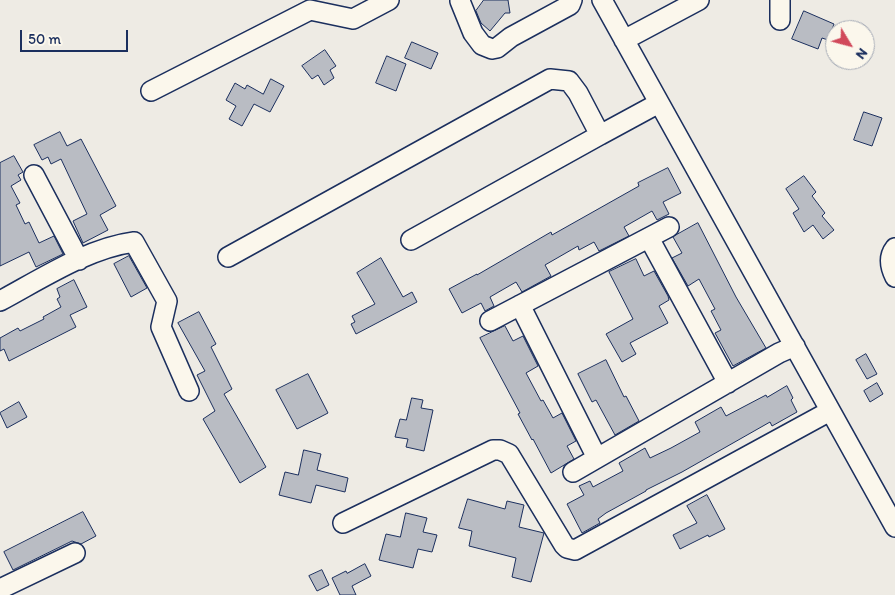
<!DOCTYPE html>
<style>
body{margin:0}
#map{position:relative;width:895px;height:595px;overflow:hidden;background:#eeebe4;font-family:Itim,sans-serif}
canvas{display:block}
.north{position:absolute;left:825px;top:20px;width:50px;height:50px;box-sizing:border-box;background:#fbf7ec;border:1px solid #a1a7b3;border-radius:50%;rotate:127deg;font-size:14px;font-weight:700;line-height:20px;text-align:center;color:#1b2f5e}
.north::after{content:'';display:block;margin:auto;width:18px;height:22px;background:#d1495b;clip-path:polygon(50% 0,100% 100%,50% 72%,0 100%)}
.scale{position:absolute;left:20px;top:30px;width:108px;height:22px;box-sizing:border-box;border:2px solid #1b2f5e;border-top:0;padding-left:6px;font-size:15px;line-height:18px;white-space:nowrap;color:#1b2f5e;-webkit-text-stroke:4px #fbf7ec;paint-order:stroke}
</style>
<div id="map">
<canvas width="895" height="595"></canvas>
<div class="north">N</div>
<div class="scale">50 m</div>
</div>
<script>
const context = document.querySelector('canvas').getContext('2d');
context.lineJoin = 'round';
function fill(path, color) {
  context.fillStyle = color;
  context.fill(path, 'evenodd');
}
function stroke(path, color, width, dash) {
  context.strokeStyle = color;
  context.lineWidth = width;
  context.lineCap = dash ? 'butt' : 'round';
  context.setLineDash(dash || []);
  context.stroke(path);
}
const building = new Path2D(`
 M 484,0 L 508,0 L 510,13 L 505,13 L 490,31 L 481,23 L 476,11 Z
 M 804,11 L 834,24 L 828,40 L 822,38 L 818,49 L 792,39 Z
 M 412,42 L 438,53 L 431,69 L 405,58 Z
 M 325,50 L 336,66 L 330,70 L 334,78 L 324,85 L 318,75 L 312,79 L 302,66 Z
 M 387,56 L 406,64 L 396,91 L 376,83 Z
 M 271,79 L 284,86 L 270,112 L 254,104 L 242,126 L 229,119 L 236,106 L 226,100 L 235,83 L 245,89 L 247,85 L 263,94 Z
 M 864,112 L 882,118 L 872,146 L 854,140 Z
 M 60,132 L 67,146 L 81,139 L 116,206 L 100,215 L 108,230 L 83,243 L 73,221 L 87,214 L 61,159 L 51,164 L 48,157 L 42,160 L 34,145 Z
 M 14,156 L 23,172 L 18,175 L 21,180 L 11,186 L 20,203 L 16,205 L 25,224 L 29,222 L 39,243 L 54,236 L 63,254 L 36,267 L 29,252 L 0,266 L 0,163 Z
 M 668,168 L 681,193 L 663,202 L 669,214 L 657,220 L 652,211 L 624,227 L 629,236 L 599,251 L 594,242 L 579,250 L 578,246 L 545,265 L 551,276 L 522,292 L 516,282 L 490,297 L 494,306 L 485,311 L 481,303 L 462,313 L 449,289 L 477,274 L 477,275 L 551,232 L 552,235 L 639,186 L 638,183 Z
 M 804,176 L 816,192 L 812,196 L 825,213 L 822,216 L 834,230 L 823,239 L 813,225 L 804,232 L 793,213 L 799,209 L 786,189 Z
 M 698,223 L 736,297 L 766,348 L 733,366 L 715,333 L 721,330 L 711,311 L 715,309 L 699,279 L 688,286 L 672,258 L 682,253 L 673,237 Z
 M 129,256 L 147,288 L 131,297 L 114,264 Z
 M 381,258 L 403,297 L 412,292 L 417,302 L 356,334 L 351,324 L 355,322 L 352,316 L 375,304 L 357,273 Z
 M 636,259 L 644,276 L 654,271 L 668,296 L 669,300 L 659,306 L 668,323 L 630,343 L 636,354 L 622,362 L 606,334 L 633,319 L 609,272 Z
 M 74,280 L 87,307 L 70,315 L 76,327 L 9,361 L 4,349 L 0,351 L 0,338 L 18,328 L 20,331 L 44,319 L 43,317 L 61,307 L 57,299 L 60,297 L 57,289 Z
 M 199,312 L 216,344 L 211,347 L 232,389 L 224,394 L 266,467 L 240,483 L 203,419 L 215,411 L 197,375 L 205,371 L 178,323 Z
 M 505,326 L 513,341 L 523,336 L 538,366 L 526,373 L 541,401 L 543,400 L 553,418 L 562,413 L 576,441 L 567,446 L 574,459 L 551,473 L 533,439 L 532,440 L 518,414 L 520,413 L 480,338 Z
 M 866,354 L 877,374 L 867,379 L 856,360 Z
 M 606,360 L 624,397 L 626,396 L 639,421 L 615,435 L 596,400 L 592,402 L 578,374 Z
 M 308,374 L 328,413 L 297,429 L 276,390 Z
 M 877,383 L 883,394 L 870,402 L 864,391 Z
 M 787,386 L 793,398 L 791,400 L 797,412 L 772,426 L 770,422 L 682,472 L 646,490 L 646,491 L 606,513 L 598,519 L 600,523 L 582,533 L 567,504 L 584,495 L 579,486 L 590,481 L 593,487 L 623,471 L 619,463 L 645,448 L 650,458 L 671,448 L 700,432 L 695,422 L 721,407 L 726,416 L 766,395 L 767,397 Z
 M 412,398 L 423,400 L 421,408 L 433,410 L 424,451 L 406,447 L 408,439 L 395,437 L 400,419 L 406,420 Z
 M 19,402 L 27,417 L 7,428 L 0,413 Z
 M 304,450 L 321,454 L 317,470 L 348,478 L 345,492 L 316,485 L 311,503 L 279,495 L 285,472 L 298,475 Z
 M 707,495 L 725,529 L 709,537 L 708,535 L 680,549 L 673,535 L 697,523 L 687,506 Z
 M 468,499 L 505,509 L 507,501 L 524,505 L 519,527 L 544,533 L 531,582 L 512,577 L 516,558 L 469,546 L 472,531 L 459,528 Z
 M 83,512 L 96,536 L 81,544 L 72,541 L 13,570 L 4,552 Z
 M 406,513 L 427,518 L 423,532 L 437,535 L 432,552 L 418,549 L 413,568 L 379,560 L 386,534 L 400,537 Z
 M 365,564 L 371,576 L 352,586 L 356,595 L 340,595 L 332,578 L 346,571 L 347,573 Z
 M 322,570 L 329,585 L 317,591 L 309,576 Z`);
fill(building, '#b9bcc3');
stroke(building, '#1b2f5e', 1);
const minor = new Path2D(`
 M 602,0 L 895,527
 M 780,0 L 780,20
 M 460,1 L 473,33 L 482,45 L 492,49 L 497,48 L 511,37 L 570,5 L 572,0
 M 624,40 L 699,0
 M 151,91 L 310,10 L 353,19 L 389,0
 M 34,175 L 79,260
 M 649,238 L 728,383
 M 411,240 L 600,135
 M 895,248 C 888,257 890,267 895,277
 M 228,257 L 550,79 L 569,81 L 578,93 L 600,135 L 659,103
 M 0,301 C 41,279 88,248 134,242 L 167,301 L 161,327 L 189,391
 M 520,305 L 597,458
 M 490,321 L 669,227
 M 573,472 L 779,353 L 795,346
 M 343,523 L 493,450 L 500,450 L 509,454 L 564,545 L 567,548 L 575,550 L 830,411
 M 0,589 L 75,553`);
stroke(minor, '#1b2f5e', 22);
stroke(minor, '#fbf7ec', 19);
</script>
